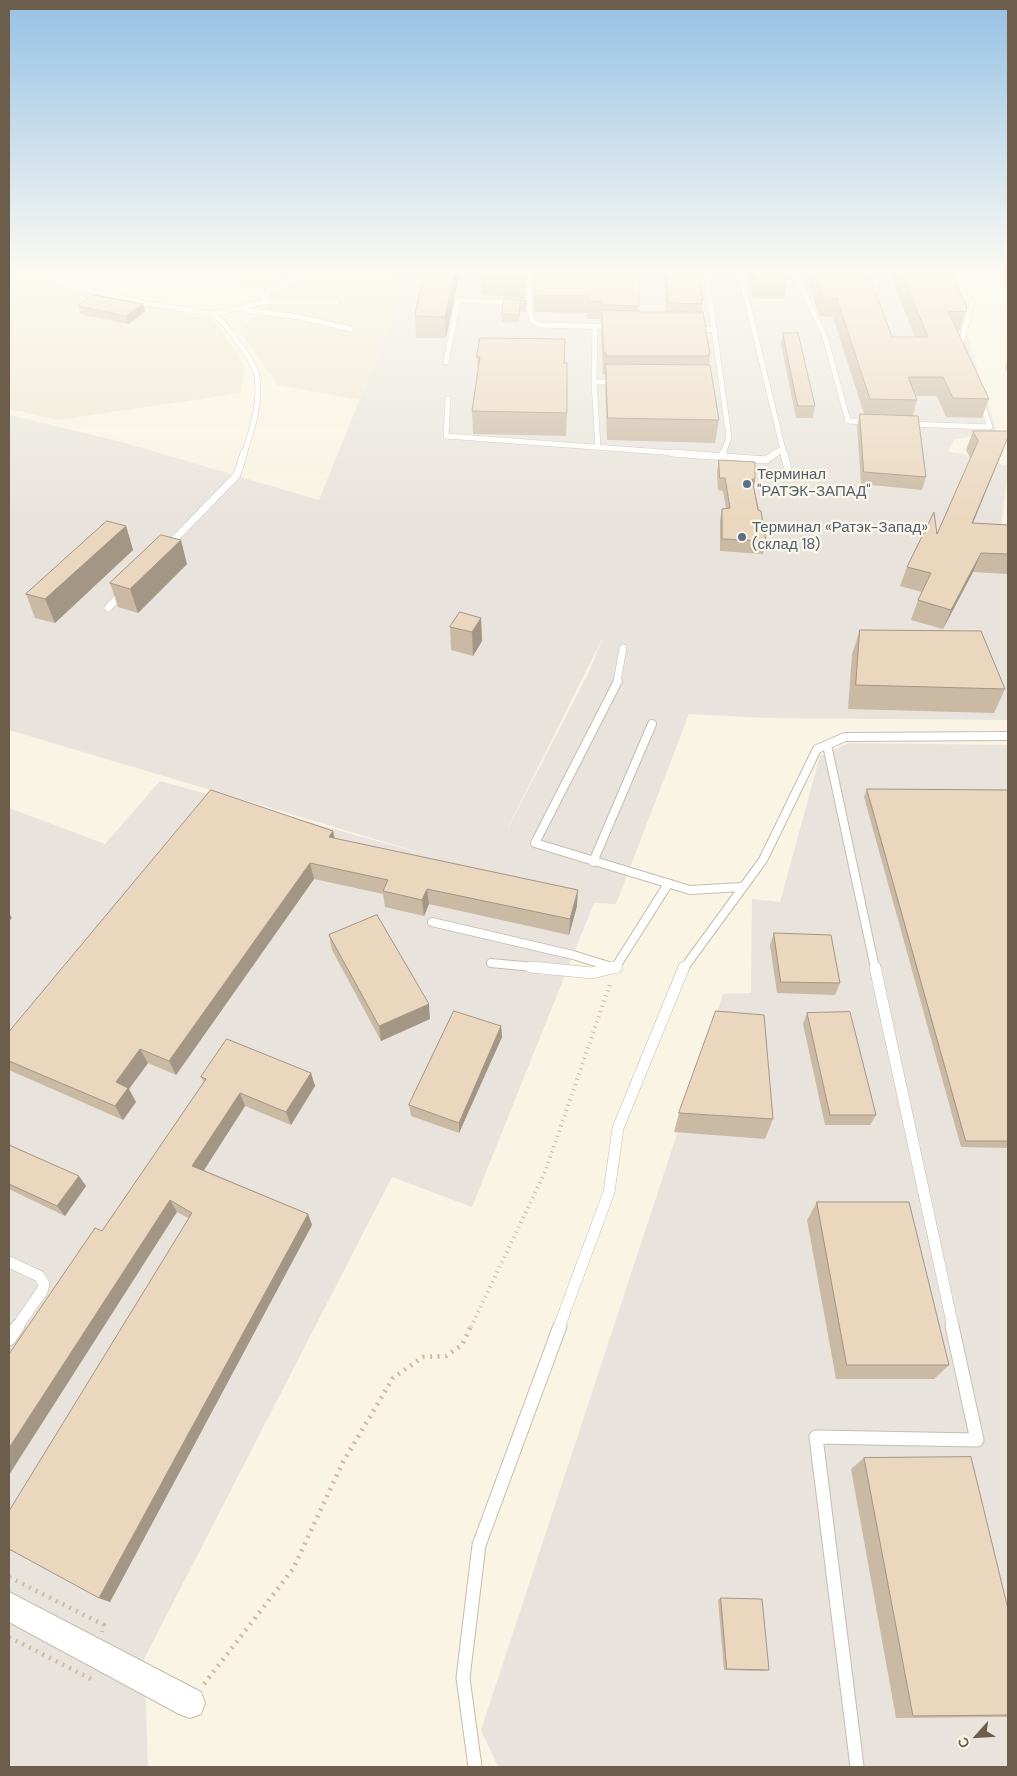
<!DOCTYPE html>
<meta charset="utf-8">
<style>
body{margin:0}
#map{position:relative;width:1017px;height:1776px;overflow:hidden;background:#f9f4e3;font-family:"DM Sans",sans-serif}
canvas{display:block}
.frame{position:absolute;inset:0;border:10px solid #6d5e4c;pointer-events:none}
.north{position:absolute;left:952px;top:1711px;width:50px;height:50px;-webkit-text-stroke:4px #fcf8e8;paint-order:stroke;rotate:244deg;font-size:14px;font-weight:700;line-height:20px;text-align:center;color:#6d5e4c}
.north::after{content:'';display:block;margin:auto;width:18px;height:22px;background:#6d5e4c;clip-path:polygon(50% 0,100% 100%,50% 72%,0 100%)}
</style>
<div id="map">
<canvas width="1017" height="1776"></canvas>
<div class="frame"></div>
<div class="north">С</div>
</div>
<script>
const context = document.querySelector('canvas').getContext('2d');
context.lineJoin = 'round';
function fill(path, color) {
  context.fillStyle = color;
  context.fill(path, 'evenodd');
}
function stroke(path, color, width, dash) {
  context.strokeStyle = color;
  context.lineWidth = width;
  context.lineCap = dash ? 'butt' : 'round';
  context.setLineDash(dash || []);
  context.stroke(path);
}
function drawText(font, color, halo, rows, align = 'center') {
  context.font = font + ' "DM Sans",sans-serif';
  context.lineWidth = 4.5;
  context.setLineDash([]);
  context.textBaseline = 'middle';
  context.strokeStyle = halo;
  context.fillStyle = color;
  for (const [text, x, y, turn = 0] of rows) {
    context.save();
    context.translate(x, y);
    context.rotate((+turn || 0) * Math.PI / 180);
    context.textAlign = isNaN(turn) ? turn : align;
    if (halo) context.strokeText(text, 0, 0);
    context.fillText(text, 0, 0);
    context.restore();
  }
}
fill(new Path2D(`
 M 9,272 L 24,272 L 33,277 L 87,294 L 211,319 L 220,328 L 244,365 L 241,393 L 58,420 L 9,409 Z
 M 201,272 L 398,272 L 402,279 L 393,317 L 359,400 L 278,385 L 238,330 L 273,301 L 258,286 L 200,276 Z`), '#efe7d2');
fill(new Path2D(`
 M 398,272 L 948,272 L 997,433 L 955,439 L 948,451 L 1008,466 L 1001,531 L 1008,545 L 1008,720 L 769,718 L 689,714 L 616,904 L 594,903 L 472,1207 L 392,1177 L 144,1659 L 148,1767 L 9,1767 L 9,808 L 105,844 L 160,781 L 442,859 L 9,730 L 9,415 L 122,442 L 319,500 L 393,317 L 402,279 ZM 603,637 L 589,672 L 508,828 L 508,827 Z
 M 849,743 L 1008,745 L 1008,1767 L 498,1767 L 481,1730 L 723,994 L 751,993 L 752,899 L 780,902 L 820,756 Z`), '#e8e4dd');
const serviceFar4 = new Path2D(`
 M 36,272 L 78,288 L 144,303 L 213,314 C 223,320 229,330 236,340 C 244,350 255,364 257,377 C 261,403 252,430 244,454
 M 530,272 L 529,307 L 532,321 L 541,325 L 612,327
 M 706,272 L 729,437 L 723,454
 M 740,272 L 784,454
 M 797,272 L 802,288 L 825,337 L 848,421 L 869,422
 M 965,272 L 974,295 L 961,343 L 965,352
 M 264,302 L 263,297 L 270,291 L 311,272
 M 245,310 L 299,317 L 351,329
 M 213,314 L 264,302 L 337,302
 M 595,327 L 594,382 L 598,447
 M 695,329 L 715,330
 M 446,362 L 458,300 L 514,302
 M 594,382 L 617,382
 M 448,399 L 446,436 L 689,454
 M 909,424 L 990,427 L 981,400
 M 774,454 L 782,449`);
const serviceFar3 = new Path2D(`
 M 672,453 L 766,460 L 776,453
 M 784,453 L 790,479
 M 722,456 L 723,453
 M 169,545 L 237,475 L 244,453
 M 108,608 L 123,592
 M 617,682 L 623,648`);
const serviceFar2 = new Path2D(`
 M 618,681 L 535,843 L 690,890 L 742,887
 M 827,745 L 875,968
 M 593,862 L 652,724
 M 432,922 L 573,955 L 615,968
 M 491,963 L 544,968
 M 615,968 L 668,884
 M 684,968 L 763,860 L 817,749 L 845,737 L 1008,736`);
const serviceFar1 = new Path2D(`
 M 531,967 L 592,973 L 617,967
 M 612,967 L 615,968
 M 875,967 L 953,1327
 M 9,1262 L 39,1276 L 44,1284 L 42,1291 L 17,1327
 M 559,1327 L 609,1192 L 618,1128 L 684,967`);
const service = new Path2D(`
 M 9,1339 L 18,1326
 M 475,1767 L 463,1678 L 479,1545 L 560,1326
 M 857,1767 L 816,1437 L 977,1440 L 952,1326`);
const minor = new Path2D(`
 M 9,1592 L 201,1692 L 205,1703 L 201,1714 L 190,1718 L 179,1714 L 9,1622 Z`);
stroke(serviceFar4, '#c8bdab', 6);
stroke(serviceFar3, '#c8bdab', 8);
stroke(serviceFar2, '#c8bdab', 10);
stroke(serviceFar1, '#c8bdab', 12);
stroke(service, '#c8bdab', 15);
stroke(minor, '#c8bdab', 2);
stroke(new Path2D(`
 M 471,1327 L 545,1172 L 610,984`), '#cfbba1', 4, [1, 4.5]);
stroke(new Path2D(`
 M 9,1577 L 104,1625 L 102,1632
 M 9,1637 L 91,1679 L 92,1675
 M 204,1684 L 293,1569 L 343,1462 L 393,1378 L 423,1357 L 446,1356 L 462,1345 L 471,1326`), '#cfbba1', 4.5, [2, 5.5]);
stroke(serviceFar4, '#fff', 5);
stroke(serviceFar3, '#fff', 7);
stroke(serviceFar2, '#fff', 8);
stroke(serviceFar1, '#fff', 11);
stroke(service, '#fff', 13);
fill(minor, '#fff');
fill(new Path2D(`
 M 425,272 L 460,272 L 446,338 L 416,338 L 415,316 Z
 M 481,272 L 526,272 L 525,300 L 505,296 L 481,295 Z
 M 534,272 L 639,306 L 639,311 L 640,312 L 666,312 L 663,272 L 699,272 L 703,300 L 701,312 L 710,354 L 709,365 L 719,420 L 715,443 L 607,440 L 605,386 L 606,378 L 605,378 L 605,375 L 603,375 L 601,331 L 602,322 L 601,322 L 601,319 L 587,319 L 587,313 L 534,312 Z
 M 746,272 L 783,272 L 787,285 L 784,299 L 753,299 Z
 M 806,272 L 868,272 L 892,337 L 915,337 L 889,272 L 950,272 L 967,307 L 960,330 L 956,330 L 989,399 L 982,418 L 946,417 L 937,396 L 915,396 L 917,400 L 913,416 L 926,477 L 922,490 L 861,484 L 857,426 L 860,414 L 864,414 L 833,317 L 820,316 L 816,307 Z
 M 999,272 L 1008,272 L 1008,287 Z
 M 504,298 L 526,304 L 526,312 L 520,311 L 519,322 L 502,322 Z
 M 143,304 L 145,312 L 128,324 L 80,314 L 78,306 Z
 M 783,333 L 815,406 L 813,418 L 796,418 L 781,344 Z
 M 477,357 L 564,363 L 567,413 L 566,436 L 473,434 L 472,411 L 478,370 Z
 M 1008,358 L 1008,374 L 1005,368 Z
 M 973,431 L 1003,450 L 973,523 L 1008,525 L 1008,574 L 973,572 L 943,629 L 911,620 L 918,600 L 922,592 L 900,586 L 907,567 L 937,534 L 971,459 L 966,450 Z
 M 719,460 L 755,479 L 754,487 L 766,541 L 763,554 L 720,551 L 720,521 L 722,509 L 726,508 L 723,491 L 718,490 L 717,472 Z
 M 126,526 L 133,550 L 55,623 L 35,618 L 26,594 Z
 M 187,564 L 138,613 L 118,607 L 110,583 Z
 M 481,618 L 482,641 L 473,656 L 451,650 L 450,627 Z
 M 860,630 L 1005,689 L 994,713 L 848,709 L 852,654 Z
 M 867,789 L 1008,790 L 1008,1148 L 961,1147 L 864,797 Z
 M 333,831 L 335,838 L 577,906 L 569,935 L 429,904 L 424,916 L 385,907 L 383,894 L 314,879 L 176,1075 L 148,1063 L 129,1089 L 136,1102 L 123,1120 L 9,1070 L 9,1032 Z
 M 774,933 L 840,983 L 835,995 L 777,993 L 770,945 Z
 M 329,935 L 430,1019 L 381,1041 L 332,950 Z
 M 807,1013 L 876,1115 L 870,1125 L 825,1125 L 803,1024 Z
 M 501,1026 L 502,1037 L 459,1133 L 411,1116 L 409,1105 Z
 M 311,1073 L 315,1086 L 291,1125 L 245,1106 L 204,1170 L 308,1214 L 312,1225 L 110,1602 L 99,1598 L 188,1218 L 177,1212 L 102,1231 L 204,1082 L 201,1077 Z
 M 679,1113 L 773,1119 L 765,1139 L 674,1132 Z
 M 9,1145 L 86,1186 L 65,1216 L 9,1189 Z
 M 817,1202 L 949,1365 L 934,1379 L 836,1379 L 807,1220 Z
 M 864,1458 L 1008,1609 L 1008,1717 L 896,1718 L 851,1469 Z
 M 721,1598 L 769,1670 L 766,1671 L 724,1670 L 718,1600 Z`), '#cab9a3');
fill(new Path2D(`
 M 455,272 L 460,272 L 446,338 L 445,317 Z
 M 143,304 L 145,312 L 128,324 L 126,316 Z
 M 1008,437 L 1003,450 L 965,542 L 972,523 Z
 M 752,479 L 755,479 L 753,491 Z
 M 126,526 L 133,550 L 55,623 L 45,599 Z
 M 181,540 L 187,564 L 138,613 L 130,589 Z
 M 981,553 L 973,572 L 943,629 L 951,610 Z
 M 481,618 L 482,641 L 473,656 L 472,632 Z
 M 333,831 L 336,847 L 329,837 Z
 M 310,863 L 314,879 L 176,1075 L 169,1061 Z
 M 427,889 L 429,904 L 424,916 L 422,900 Z
 M 578,890 L 577,906 L 569,935 L 570,919 Z
 M 9,913 L 12,918 L 9,921 Z
 M 429,1004 L 430,1019 L 381,1041 L 379,1026 Z
 M 501,1026 L 502,1037 L 459,1133 L 459,1123 Z
 M 140,1049 L 148,1063 L 129,1089 L 136,1102 L 123,1120 L 115,1106 L 116,1082 Z
 M 311,1073 L 315,1086 L 291,1125 L 286,1112 Z
 M 240,1093 L 245,1106 L 199,1178 L 192,1166 Z
 M 79,1176 L 86,1186 L 65,1216 L 57,1206 Z
 M 170,1200 L 177,1212 L 9,1475 L 9,1448 Z
 M 308,1214 L 312,1225 L 110,1602 L 99,1598 Z`), '#a49685');
const building = new Path2D(`
 M 425,272 L 455,272 L 445,317 L 415,316 Z
 M 481,272 L 525,272 L 525,279 L 505,274 L 481,274 Z
 M 535,272 L 566,272 L 639,274 L 639,306 L 602,305 L 602,302 L 588,301 L 588,296 L 535,295 Z
 M 667,272 L 699,272 L 703,300 L 701,300 L 702,304 L 669,303 Z
 M 752,272 L 783,272 L 787,285 L 756,284 Z
 M 814,272 L 868,272 L 892,337 L 928,337 L 901,272 L 950,272 L 967,307 L 966,312 L 948,311 L 989,399 L 953,398 L 943,377 L 908,377 L 917,400 L 870,399 L 837,299 L 824,299 L 820,290 Z
 M 94,295 L 143,304 L 126,316 L 78,306 Z
 M 504,298 L 525,301 L 526,304 L 520,304 L 519,315 L 502,314 Z
 M 602,310 L 640,311 L 640,312 L 703,312 L 710,354 L 708,354 L 709,356 L 606,356 L 606,353 L 604,353 Z
 M 783,333 L 798,333 L 815,406 L 798,406 Z
 M 480,338 L 565,339 L 564,363 L 567,363 L 567,413 L 472,411 L 480,357 L 477,357 Z
 M 606,364 L 710,365 L 719,420 L 608,418 Z
 M 860,414 L 918,416 L 926,477 L 864,472 Z
 M 973,431 L 1008,431 L 1008,437 L 972,523 L 1008,525 L 1008,554 L 981,553 L 951,610 L 918,600 L 931,573 L 907,567 L 934,512 L 937,534 L 978,441 Z
 M 719,460 L 755,462 L 755,479 L 752,479 L 758,510 L 761,511 L 766,541 L 722,539 L 722,509 L 730,508 L 725,478 L 720,478 Z
 M 107,521 L 126,526 L 45,599 L 26,594 Z
 M 161,535 L 181,540 L 130,589 L 110,583 Z
 M 460,612 L 481,618 L 472,632 L 450,627 Z
 M 860,630 L 981,631 L 1005,689 L 856,685 Z
 M 867,789 L 1008,790 L 1008,1141 L 966,1141 Z
 M 211,790 L 333,831 L 329,837 L 578,890 L 570,919 L 427,889 L 422,900 L 383,891 L 388,880 L 310,863 L 169,1061 L 140,1049 L 116,1082 L 128,1088 L 115,1106 L 9,1061 L 9,1032 Z
 M 377,915 L 429,1004 L 379,1026 L 329,935 Z
 M 774,933 L 831,935 L 840,983 L 781,982 Z
 M 454,1011 L 501,1026 L 459,1123 L 409,1105 Z
 M 716,1011 L 764,1015 L 773,1119 L 679,1113 Z
 M 850,1012 L 876,1115 L 830,1115 L 807,1013 Z
 M 227,1039 L 311,1073 L 286,1112 L 240,1093 L 192,1166 L 308,1214 L 99,1598 L 9,1549 L 9,1511 L 192,1213 L 170,1200 L 9,1448 L 9,1354 L 95,1228 L 102,1231 L 206,1079 L 201,1077 Z
 M 9,1145 L 79,1176 L 57,1206 L 9,1184 Z
 M 817,1202 L 909,1202 L 949,1365 L 847,1365 Z
 M 971,1457 L 1008,1609 L 1008,1715 L 913,1716 L 864,1458 Z
 M 721,1598 L 762,1599 L 769,1670 L 727,1669 Z`);
fill(building, '#ebd7be');
stroke(building, '#a49685', 1);
const sky = context.createLinearGradient(0, 0, 0, 520);
sky.addColorStop(0, '#95c1e5');
sky.addColorStop(0.52, '#fcfaf2');
sky.addColorStop(1, '#fcfaf200');
context.fillStyle = sky;
context.fillRect(0, 0, 1017, 520);
for (const [x, y, r, color] of [
 [747,484,5,"#5c6f8a"],
 [742,537,5,"#5c6f8a"]
]) {
  const dot = new Path2D();
  dot.arc(x, y, r, 0, 2 * Math.PI);
  context.fillStyle = color;
  context.fill(dot);
  stroke(dot, '#fcf8e8', 2);
}
drawText('15px', '#4e5e75', '#fcf8e8', [
 ["Терминал",757,475],
 ["\"РАТЭК-ЗАПАД\"",757,492],
 ["Терминал «Ратэк-Запад»",752,528],
 ["(склад 18)",752,545]
], 'left');
</script>
